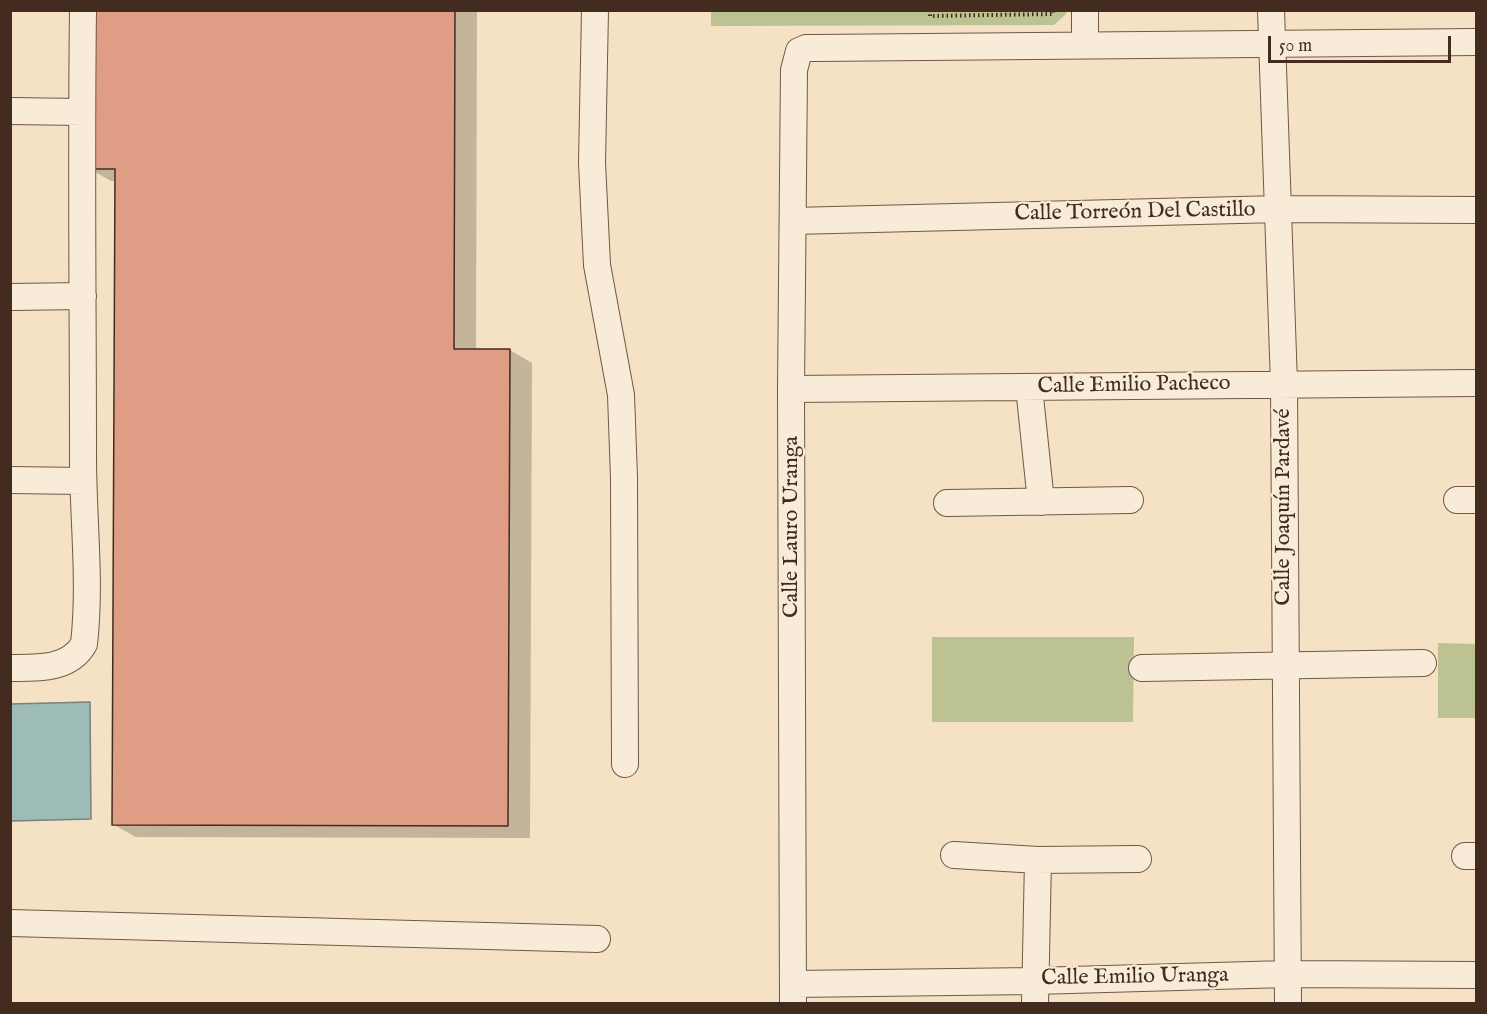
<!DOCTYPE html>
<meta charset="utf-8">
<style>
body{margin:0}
#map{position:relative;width:1487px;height:1014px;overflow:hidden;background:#f5e1c3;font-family:"IM FELL English",serif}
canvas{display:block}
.frame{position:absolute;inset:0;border:12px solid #442b1f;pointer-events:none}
.scale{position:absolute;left:1268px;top:36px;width:183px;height:27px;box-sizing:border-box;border:3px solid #442b1f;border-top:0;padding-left:8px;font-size:18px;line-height:21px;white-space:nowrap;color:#442b1f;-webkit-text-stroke:4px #f8ecd8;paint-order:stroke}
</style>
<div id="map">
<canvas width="1487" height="1014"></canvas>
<div class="frame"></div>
<div class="scale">50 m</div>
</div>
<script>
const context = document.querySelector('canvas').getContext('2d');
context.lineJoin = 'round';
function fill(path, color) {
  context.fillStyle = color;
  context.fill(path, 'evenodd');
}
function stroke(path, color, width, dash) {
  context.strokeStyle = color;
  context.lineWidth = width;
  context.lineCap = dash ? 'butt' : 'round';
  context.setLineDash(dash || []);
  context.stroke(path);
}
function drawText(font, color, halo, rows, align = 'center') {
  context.font = font + ' "IM FELL English",serif';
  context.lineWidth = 4.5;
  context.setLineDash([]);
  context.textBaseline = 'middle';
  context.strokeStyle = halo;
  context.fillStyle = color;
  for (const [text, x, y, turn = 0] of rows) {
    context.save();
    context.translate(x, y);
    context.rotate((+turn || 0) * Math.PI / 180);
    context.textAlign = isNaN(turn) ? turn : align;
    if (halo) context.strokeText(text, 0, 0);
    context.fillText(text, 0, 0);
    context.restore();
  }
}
fill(new Path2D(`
 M 711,10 L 1066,10 L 1066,14 L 1054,25 L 711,26 Z
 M 932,637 L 1134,637 L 1133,722 L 932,722 Z
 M 1438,643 L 1476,644 L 1476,718 L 1438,718 Z`), '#bdc293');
const water = new Path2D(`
 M 90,702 L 91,819 L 11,821 L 11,704 Z`);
fill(water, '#9dbcb8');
stroke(water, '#79827b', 1.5);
fill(new Path2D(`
 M 89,10 L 477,10 L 476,350 L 510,350 L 532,363 L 530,838 L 136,837 L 114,825 L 116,181 L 111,181 L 88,168 Z`), '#0003');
const building = new Path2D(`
 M 88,10 L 455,10 L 454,349 L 510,349 L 508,826 L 112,825 L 115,169 L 87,169 Z`);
fill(building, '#df9d85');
stroke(building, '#442b1f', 1.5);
const minor = new Path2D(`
 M 595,10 L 592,163 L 597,265 L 621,395 L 624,478 L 625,764
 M 1085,10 L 1085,45
 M 1271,10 L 1284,384 L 1288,1004
 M 10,111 L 82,112
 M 793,221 L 1279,209 L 1476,210
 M 10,297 L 83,296
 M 1029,387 L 1041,502
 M 791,389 L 1476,383
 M 10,480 L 83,481
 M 1457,500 L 1476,500
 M 947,503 L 1130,500
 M 10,668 C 37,668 69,670 84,644 C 91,583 83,519 83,457 C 83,308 81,159 83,10
 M 1142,668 L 1423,663
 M 954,855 L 1038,860 L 1138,859
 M 1465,856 L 1476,856
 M 10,923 L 597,939
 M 793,984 L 1034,981 L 1287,974 L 1476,975
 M 793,1004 L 791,389 L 794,70 L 799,51 L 806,48 L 815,48 L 1476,42
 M 1035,1004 L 1038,860`);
stroke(minor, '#705848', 28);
stroke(new Path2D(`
 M 930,10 L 930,16 L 1053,14 L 1053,10`), '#442b1f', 4, [1.5, 3]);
stroke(minor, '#f8ecd8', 26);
drawText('22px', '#442b1f', '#f8ecd8', [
 ["Calle Torreón Del Castillo",1135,213,-1],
 ["Calle Emilio Pacheco",1134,386,-1],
 ["Calle Joaquín Pardavé",1284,507,-90],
 ["Calle Lauro Uranga",792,527,-90],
 ["Calle Emilio Uranga",1135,978,-1]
]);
</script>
